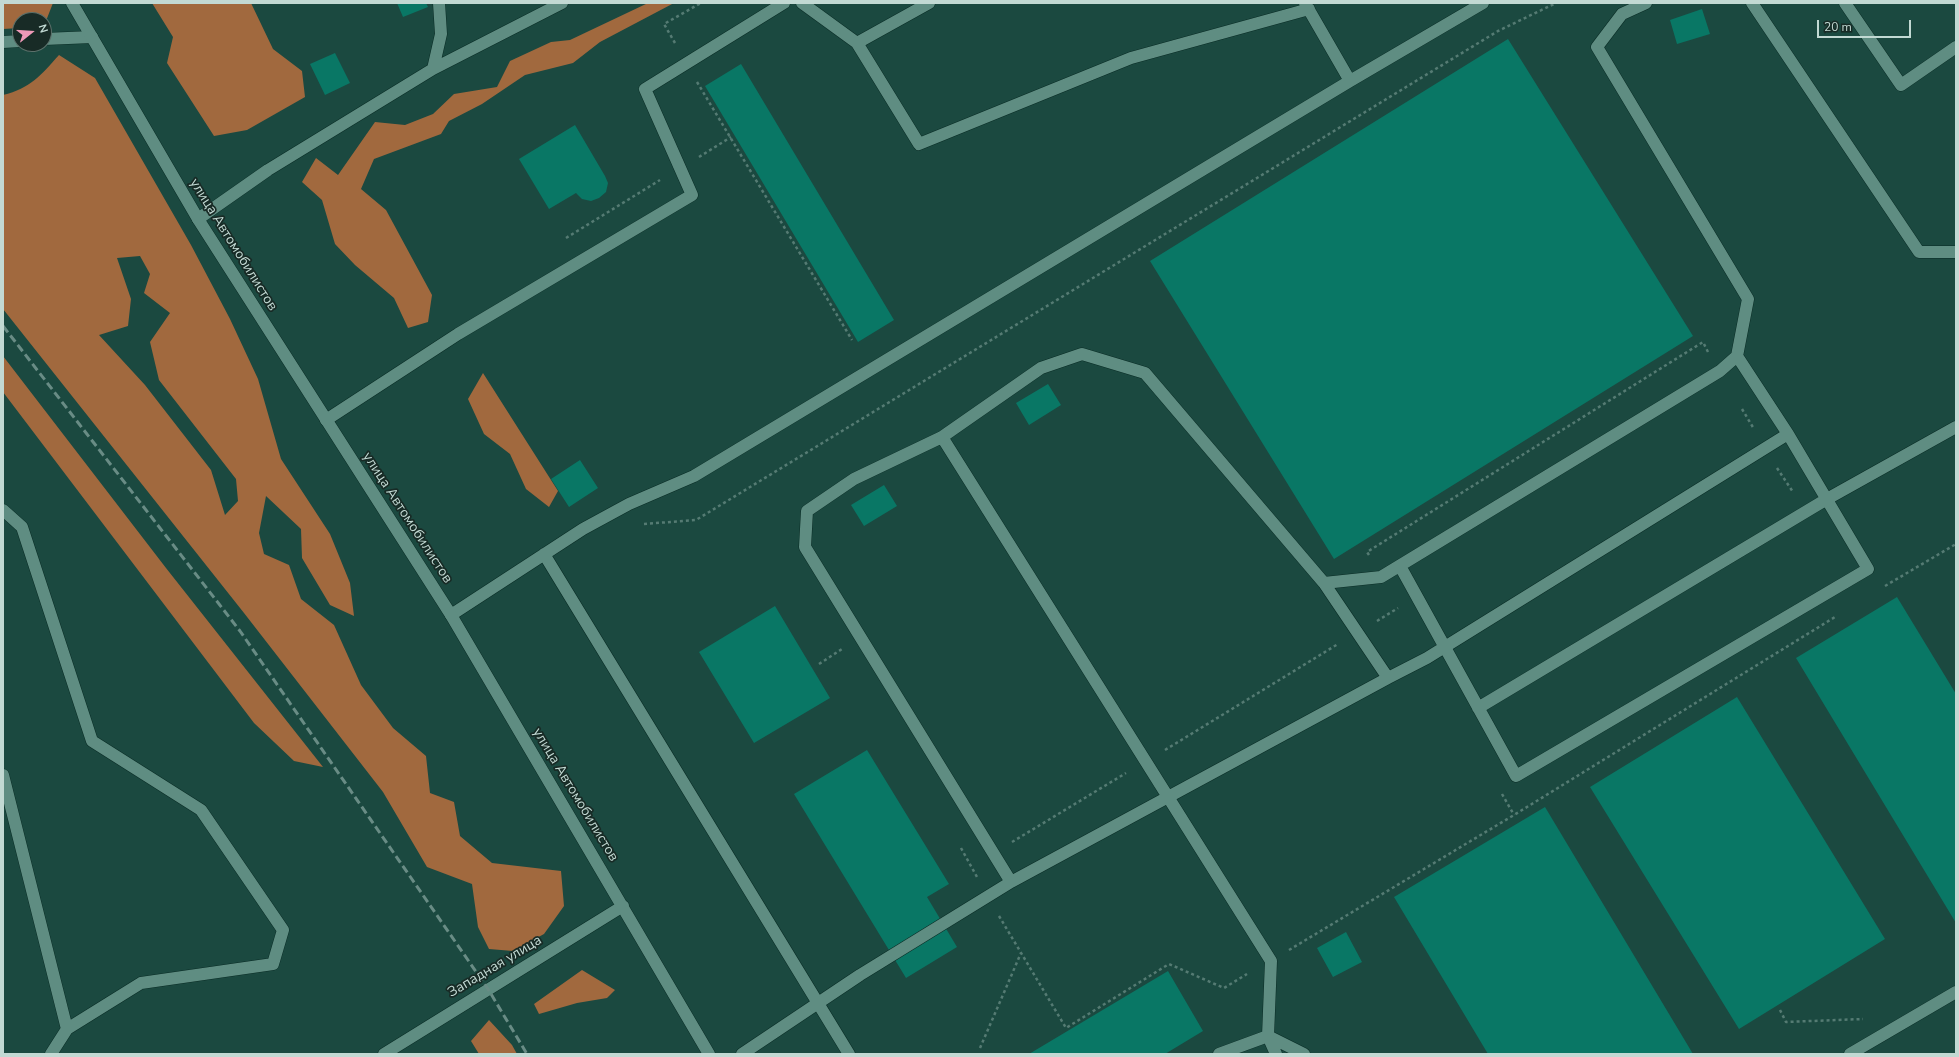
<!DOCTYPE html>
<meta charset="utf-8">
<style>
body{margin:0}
#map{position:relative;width:1959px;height:1057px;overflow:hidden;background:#1b4940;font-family:"Nunito Sans",sans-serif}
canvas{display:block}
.frame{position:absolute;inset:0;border:4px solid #c2d9d3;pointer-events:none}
.north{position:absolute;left:12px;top:12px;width:40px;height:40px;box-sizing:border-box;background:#182b26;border:1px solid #5c716b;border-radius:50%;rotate:73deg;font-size:11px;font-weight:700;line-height:16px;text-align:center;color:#c2d9d3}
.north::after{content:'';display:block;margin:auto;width:14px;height:18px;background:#ef9ab8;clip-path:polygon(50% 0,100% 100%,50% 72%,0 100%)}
.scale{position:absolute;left:1817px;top:20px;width:94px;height:18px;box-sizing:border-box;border:2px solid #c2d9d3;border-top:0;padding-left:5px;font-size:12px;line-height:14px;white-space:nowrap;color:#c2d9d3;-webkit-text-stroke:3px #182b26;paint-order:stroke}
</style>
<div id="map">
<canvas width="1959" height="1057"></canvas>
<div class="frame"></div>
<div class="north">N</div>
<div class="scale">20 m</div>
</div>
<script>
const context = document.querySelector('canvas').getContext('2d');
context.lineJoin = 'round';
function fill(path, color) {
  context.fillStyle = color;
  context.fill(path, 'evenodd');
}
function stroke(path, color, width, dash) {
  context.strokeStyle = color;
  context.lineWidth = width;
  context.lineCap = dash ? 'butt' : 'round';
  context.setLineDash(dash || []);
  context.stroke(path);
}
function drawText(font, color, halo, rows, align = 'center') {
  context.font = font + ' "Nunito Sans",sans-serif';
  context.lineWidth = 3.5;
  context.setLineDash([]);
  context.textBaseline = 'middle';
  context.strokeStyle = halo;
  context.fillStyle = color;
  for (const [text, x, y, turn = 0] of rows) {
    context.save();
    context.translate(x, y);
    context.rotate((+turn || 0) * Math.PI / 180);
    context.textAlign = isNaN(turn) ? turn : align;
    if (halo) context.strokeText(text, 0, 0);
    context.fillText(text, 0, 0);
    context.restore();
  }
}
fill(new Path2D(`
 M 3,3 L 53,3 L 44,26 L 44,20 L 20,20 L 20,28 L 3,29 Z
 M 152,3 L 251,3 L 273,49 L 302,71 L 305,97 L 247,130 L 214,136 L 167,63 L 173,37 Z
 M 648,3 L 674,3 L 600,42 L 573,63 L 525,75 L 482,104 L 449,121 L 441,134 L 374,159 L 361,189 L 386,210 L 432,295 L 428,322 L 408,328 L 394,298 L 355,265 L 335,244 L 322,200 L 302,182 L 316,158 L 338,175 L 375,122 L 405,125 L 433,114 L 454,94 L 497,87 L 510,61 L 551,42 L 570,40 Z
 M 59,55 L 95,78 L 191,245 L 230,319 L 258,379 L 281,459 L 330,534 L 350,583 L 354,616 L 330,605 L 302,558 L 301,529 L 266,496 L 259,533 L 264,554 L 289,565 L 301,599 L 334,625 L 361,685 L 393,728 L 426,756 L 430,793 L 454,802 L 460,836 L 492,863 L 561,871 L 564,906 L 544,934 L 513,951 L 489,949 L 478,927 L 472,884 L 427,867 L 383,792 L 244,613 L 3,309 L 3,95 C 31,88 40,76 59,55 ZM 140,256 L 150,274 L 144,293 L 170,313 L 150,342 L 159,380 L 236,479 L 238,501 L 225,515 L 211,470 L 145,385 L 99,335 L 128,326 L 131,299 L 117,258 Z
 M 3,356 L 166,568 L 323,767 L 294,761 L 254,723 L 3,392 Z
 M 483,373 L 558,491 L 549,507 L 526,489 L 510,454 L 484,434 L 468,399 Z
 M 582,970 L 615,990 L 607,998 L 577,1003 L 539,1014 L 534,1004 Z
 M 489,1020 L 512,1045 L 517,1054 L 479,1054 L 471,1041 Z`), '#a1693e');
fill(new Path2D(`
 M 397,3 L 426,3 L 428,7 L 403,17 Z
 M 1702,9 L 1710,34 L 1677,44 L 1670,20 Z
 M 1508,39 L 1693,336 L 1334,559 L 1150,261 Z
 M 335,53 L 350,83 L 325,95 L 310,64 Z
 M 741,64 L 894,320 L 858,342 L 705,86 Z
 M 575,125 L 605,176 L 608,183 L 606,192 L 599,198 L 591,201 L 582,199 L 576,193 L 549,209 L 519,159 Z
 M 1048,384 L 1061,405 L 1029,425 L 1016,403 Z
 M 580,460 L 598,488 L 569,507 L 551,479 Z
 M 884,485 L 897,506 L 864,526 L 851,505 Z
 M 1897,597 L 1956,694 L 1956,923 L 1796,658 Z
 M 775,606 L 830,698 L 754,743 L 699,652 Z
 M 1737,697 L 1885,939 L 1739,1029 L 1590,787 Z
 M 867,750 L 949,884 L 927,897 L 957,947 L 906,978 L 794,794 Z
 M 1545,807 L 1693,1054 L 1488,1054 L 1394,897 Z
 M 1346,932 L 1362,962 L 1333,977 L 1317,948 Z
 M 1168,971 L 1203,1031 L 1165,1054 L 1029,1054 Z`), '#097765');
const lane = new Path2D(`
 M 802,3 L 857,43 L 929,3
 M 1305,3 L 1350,81
 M 1752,3 L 1919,252 L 1956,252
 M 1845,3 L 1901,85 L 1956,47
 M 44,39 L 92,37
 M 3,42 L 20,41
 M 857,43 L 919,144 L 1131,58 L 1309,9
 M 433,69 L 441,34 L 439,3
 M 198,219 L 268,170 L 433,69 L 562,3
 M 326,420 L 458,334 L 692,195 L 645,89 L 784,3
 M 942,437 L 1271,961 L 1268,1036 L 1276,1054
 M 3,510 L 22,527 L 92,741 L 201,810 L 283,930 L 273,964 L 141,983 L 67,1029 L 51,1054
 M 544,554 L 849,1054
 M 1400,566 L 1516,776 L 1868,569 L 1788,434 L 1737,356
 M 1324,583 L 1381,577 L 1720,371 L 1737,356 L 1748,299 L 1597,47 L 1622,14 L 1646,3
 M 451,615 L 583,529 L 629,504 L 694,476 L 1350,81 L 1483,3
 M 1478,708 L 1827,499 L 1956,427
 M 3,775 L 67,1029
 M 1011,882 L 805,547 L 807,511 L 854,479 L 942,437 L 1041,368 L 1082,354 L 1145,373 L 1324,583 L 1388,678
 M 742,1054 L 860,975 L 1011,882 L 1388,678 L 1427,658 L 1788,434
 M 1219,1054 L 1268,1036 L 1304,1054
 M 1850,1054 L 1956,992`);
const street = new Path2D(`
 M 72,3 L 198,219 L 451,615 L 709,1054
 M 384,1054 L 623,906`);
stroke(lane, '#0a2d26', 13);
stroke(street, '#0a2d26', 13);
stroke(new Path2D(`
 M 675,43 L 664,24 L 701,3
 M 697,82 L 852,340
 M 699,157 L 731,137
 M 566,238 L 660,180
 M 1742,409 L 1754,429
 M 1777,468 L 1793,492
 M 644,524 L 696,520 L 1498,31 L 1556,3
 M 1369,555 L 1367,552 L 1703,342 L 1708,352
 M 1885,586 L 1956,544
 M 1377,621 L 1398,608
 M 819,664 L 842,649
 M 1165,750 L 1338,644
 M 1502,794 L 1514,815
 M 1012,842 L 1126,773
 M 961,848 L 977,877
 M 999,916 L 1066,1028 L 1169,964 L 1224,988 L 1247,974
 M 1289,950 L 1514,815 L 1835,617
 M 1780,1010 L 1786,1022 L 1863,1019
 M 980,1048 L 1021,953`), '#557b73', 2.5, [3, 3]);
stroke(lane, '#5f8d82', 12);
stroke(street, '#5f8d82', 12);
stroke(new Path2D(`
 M 3,326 L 240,631 L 488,989 L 527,1054`), '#698c85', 3, [8, 4]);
drawText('14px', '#c2d9d3', '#182b26', [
 ["улица Автомобилистов",233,245,58],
 ["улица Автомобилистов",407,518,57],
 ["улица Автомобилистов",575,795,59],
 ["Западная улица",495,967,-31]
]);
</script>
